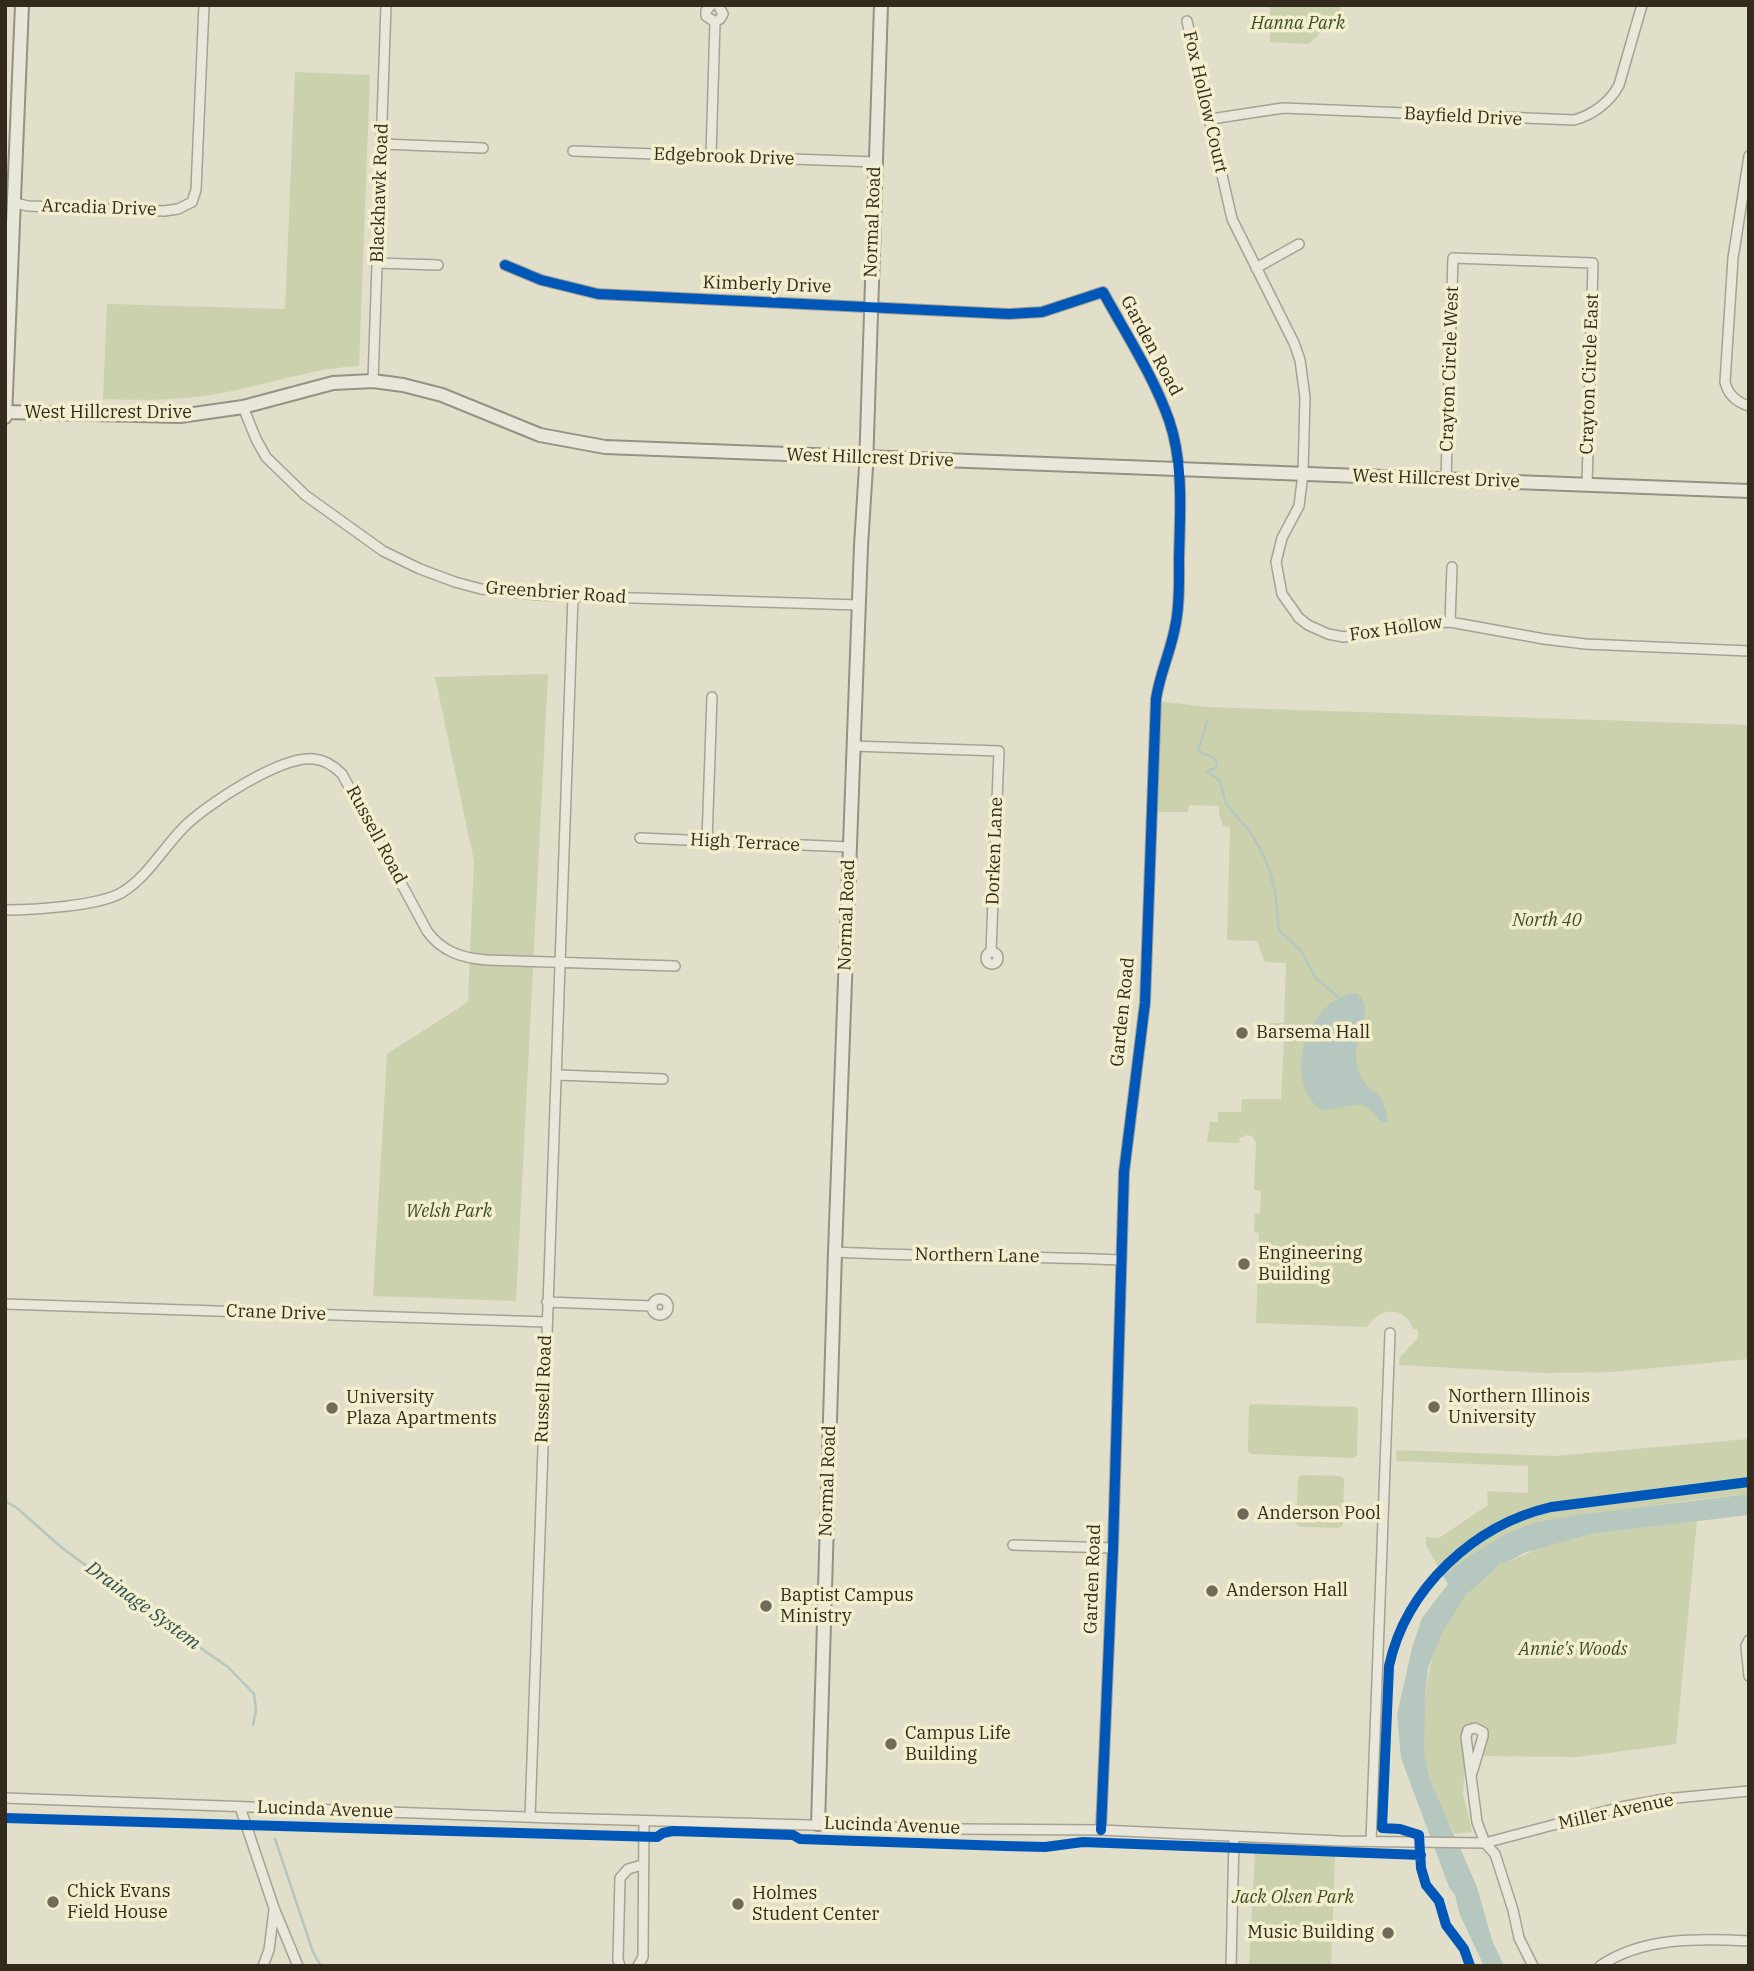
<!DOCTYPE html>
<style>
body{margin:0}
#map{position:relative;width:1754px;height:1971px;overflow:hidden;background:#e1dec9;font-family:"IBM Plex Serif",serif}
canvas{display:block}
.frame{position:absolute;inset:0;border:7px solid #322b1c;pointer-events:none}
</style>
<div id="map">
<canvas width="1754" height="1971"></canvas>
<div class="frame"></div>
</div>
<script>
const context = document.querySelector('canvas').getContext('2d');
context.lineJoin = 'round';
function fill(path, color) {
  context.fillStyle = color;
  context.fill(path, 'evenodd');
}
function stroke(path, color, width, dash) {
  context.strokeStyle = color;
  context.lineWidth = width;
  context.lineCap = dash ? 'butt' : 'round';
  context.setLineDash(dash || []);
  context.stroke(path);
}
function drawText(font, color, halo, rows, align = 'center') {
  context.font = font + ' "IBM Plex Serif",serif';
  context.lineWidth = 7;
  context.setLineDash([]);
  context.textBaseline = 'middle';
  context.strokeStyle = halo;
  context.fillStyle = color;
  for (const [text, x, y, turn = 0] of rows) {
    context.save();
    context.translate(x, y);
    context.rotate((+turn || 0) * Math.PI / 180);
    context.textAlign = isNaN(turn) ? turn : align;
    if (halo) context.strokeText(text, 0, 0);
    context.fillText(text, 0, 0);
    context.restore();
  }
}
fill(new Path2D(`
 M 1270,5 L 1340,5 L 1341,12 L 1309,44 L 1270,42 Z
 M 295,72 L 370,75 L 359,366 C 310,368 264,386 216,394 C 178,401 141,400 103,399 L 107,304 L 285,309 Z
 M 548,674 L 516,1301 L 373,1296 L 387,1054 L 468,1002 L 474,861 L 435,677 Z
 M 1157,701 L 1208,707 L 1749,725 L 1749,1359 L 1612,1372 L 1546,1373 L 1399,1365 L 1400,1357 L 1418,1338 L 1418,1329 L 1413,1329 C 1405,1305 1379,1307 1367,1327 L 1256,1323 L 1259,1233 L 1254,1232 L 1255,1214 L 1260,1214 L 1261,1191 L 1254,1190 L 1256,1143 L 1252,1136 L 1247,1135 L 1240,1138 L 1239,1143 L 1207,1142 L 1210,1122 L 1218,1122 L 1218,1112 L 1241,1112 L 1242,1099 L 1281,1099 L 1284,1040 L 1270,1039 L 1270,1023 L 1284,1023 L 1286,963 L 1265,962 L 1257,941 L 1227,940 L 1230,827 L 1223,826 L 1219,813 L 1219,806 L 1189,805 L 1188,812 L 1153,812 Z
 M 1251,1404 L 1355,1407 L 1358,1409 L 1357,1455 L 1354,1458 L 1250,1454 L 1248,1451 L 1249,1406 Z
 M 1749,1439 L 1749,1494 L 1684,1501 L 1530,1524 L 1505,1534 L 1469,1556 L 1443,1576 L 1426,1545 L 1426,1537 L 1439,1538 L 1488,1505 L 1487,1491 L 1528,1493 L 1528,1466 L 1397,1461 L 1396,1450 L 1554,1456 Z
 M 1301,1475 L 1341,1476 L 1344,1479 L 1343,1525 L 1339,1528 L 1300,1527 L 1296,1524 L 1298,1478 Z
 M 1697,1521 L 1676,1744 L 1578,1757 L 1481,1756 L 1487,1739 L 1486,1730 L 1477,1723 L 1465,1727 L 1461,1737 L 1466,1747 L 1463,1793 L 1472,1832 L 1455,1834 C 1443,1810 1427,1780 1424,1754 C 1423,1743 1424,1732 1424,1721 C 1425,1654 1446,1603 1501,1563 L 1506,1563 L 1540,1548 L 1590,1534 Z
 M 1255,1853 L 1335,1856 L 1331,1966 L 1249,1966 Z`), '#cad1ac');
fill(new Path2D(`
 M 1356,993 C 1376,1005 1356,1036 1356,1054 C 1356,1066 1360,1080 1369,1088 C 1372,1090 1376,1092 1378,1094 C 1384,1101 1386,1112 1388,1120 L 1383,1123 C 1376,1119 1374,1111 1367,1107 C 1358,1101 1334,1110 1321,1110 C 1281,1080 1307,998 1356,993 Z
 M 1749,1494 L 1749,1515 L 1590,1534 L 1524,1553 L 1506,1563 L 1501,1563 L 1466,1595 L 1442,1633 L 1428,1668 L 1425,1695 L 1424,1754 L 1430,1780 L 1477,1887 L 1492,1940 L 1504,1966 L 1484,1966 L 1460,1915 L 1455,1895 L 1449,1887 L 1401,1758 L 1397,1715 L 1412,1648 L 1422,1618 L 1448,1584 L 1443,1576 L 1469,1556 L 1505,1534 L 1530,1524 L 1569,1516 Z`), '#b5c7be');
stroke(new Path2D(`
 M 1207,721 L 1198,751 L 1214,758 L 1217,764 L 1216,768 L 1207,771 L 1220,781 L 1226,804 L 1251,833 L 1263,854 L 1270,872 L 1275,892 L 1279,930 L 1302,952 L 1315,977 L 1339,998
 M 5,1501 L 17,1508 L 61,1547 L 150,1613 L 228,1667 L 254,1694 L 256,1710 L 253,1725
 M 275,1839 L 313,1952 L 321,1966`), '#b5c7be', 2.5);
const street = new Path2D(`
 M 711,5 L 706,11 L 706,16 L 715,22 L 720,19 L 723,14 L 718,5
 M 1187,21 L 1232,219 L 1294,343 L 1300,360 L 1305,397 L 1303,474 L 1299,506 L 1282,538 L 1276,562 L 1282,594 L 1299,618 L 1308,625 L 1328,634 L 1344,637 L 1406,625 L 1450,622 L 1544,639 L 1585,644 L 1749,651
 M 1211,119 L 1283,108 L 1574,120 C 1593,115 1610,102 1619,85 L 1642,5
 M 382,144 L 483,148
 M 573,151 L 875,162
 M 711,156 L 715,22
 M 1749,156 L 1733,258 L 1725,382 C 1728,395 1736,402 1749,406
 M 15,203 L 28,206 L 164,211 L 178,209 L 192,202 L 196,190 L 204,5
 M 377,263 L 438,265
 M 505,265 L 541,280 L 598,294 L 1009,314 L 1042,312 L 1103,292 C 1126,334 1153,375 1169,420 C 1184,464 1180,513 1179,558 C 1179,579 1180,601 1176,622 C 1172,649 1160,672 1156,699 L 1145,1003 L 1124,1172 L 1113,1548 L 1101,1830
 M 1256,268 L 1299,244
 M 373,381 L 386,5
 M 243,407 L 256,439 L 266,457 L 305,495 L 383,551 L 420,569 L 455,582 L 481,589 L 539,595 L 858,605
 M 1446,479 L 1453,258 L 1593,263 L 1587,485
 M 1450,622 L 1452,567
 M 853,746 L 999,751 L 991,951
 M 640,838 L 850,847
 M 707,841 L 712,697
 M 5,910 C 33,910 98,906 121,893 C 147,878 163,848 184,827 C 207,804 282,755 314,759 C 326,760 334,766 342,774 L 427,931 C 442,952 462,958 487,960 L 675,966
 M986 958a6 6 0 1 1 12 0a6 6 0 1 1-12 0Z
 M 557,1075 L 663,1079
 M 835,1252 C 930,1257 1025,1256 1120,1260
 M652 1307a8 8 0 1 1 16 0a8 8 0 1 1-16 0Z
 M 547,1302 L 652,1306
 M 5,1304 L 547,1322
 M 1013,1545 L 1113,1548
 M 1749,1640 L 1746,1646 L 1749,1676
 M 1472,1773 L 1483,1736 L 1483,1732 L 1475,1728 L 1468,1730 L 1466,1737 L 1477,1822 L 1485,1843 L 1495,1854 L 1513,1910 L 1519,1938 L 1533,1966
 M 5,1798 L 552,1818 L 955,1829 L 1101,1830 L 1339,1841 L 1485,1843 L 1621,1807 L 1665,1799 L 1749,1791
 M 240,1807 L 274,1908 L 298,1966
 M 530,1817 L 573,596
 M 1371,1841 L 1390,1333
 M 263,1966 L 269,1950 L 274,1910
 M 620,1966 L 618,1960 L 620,1878 L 628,1869 L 642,1865
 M 638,1966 L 643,1957 L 644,1821
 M 1231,1966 L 1234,1837
 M 1600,1966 C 1642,1937 1699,1938 1749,1941`);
const secondary = new Path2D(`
 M 6,412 L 180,416 L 243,407 L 333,383 L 373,381 L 403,385 L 442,395 L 540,435 L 605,447 L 1749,491
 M 5,417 L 22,5
 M 818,1824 L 835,1252 L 861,546 L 866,467 L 881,5`);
stroke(street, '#a6a293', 12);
stroke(secondary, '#959183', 16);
stroke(street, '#e9e7da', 9);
stroke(secondary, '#e9e7da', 12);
stroke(new Path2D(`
 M 505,265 L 541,280 L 598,294 L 1009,314 L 1042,312 L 1103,292 C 1126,334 1153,375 1169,420 C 1184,464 1180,513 1179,558 C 1179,579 1180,601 1176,622 C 1172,649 1160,672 1156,699 L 1145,1003 L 1124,1172 L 1113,1548 L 1101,1830
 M 5,1818 L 657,1837 L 663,1833 L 673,1831 L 793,1835 L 800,1839 L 1005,1846 L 1045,1847 L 1083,1842 L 1421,1855
 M 1470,1966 L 1464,1949 L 1446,1925 L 1439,1901 L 1426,1885 L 1421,1868 L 1419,1835 L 1400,1829 L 1382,1828 L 1389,1666 C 1406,1588 1474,1525 1551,1507 L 1749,1482`), '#0057b8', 10);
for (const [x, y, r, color] of [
 [1242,1033,7,"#6f6a59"],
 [1244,1264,7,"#6f6a59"],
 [1434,1407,7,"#6f6a59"],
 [332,1408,7,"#6f6a59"],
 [1243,1514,7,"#6f6a59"],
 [1212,1591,7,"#6f6a59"],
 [766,1606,7,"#6f6a59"],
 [891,1744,7,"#6f6a59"],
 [53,1902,7,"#6f6a59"],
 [738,1904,7,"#6f6a59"],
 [1388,1933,7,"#6f6a59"]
]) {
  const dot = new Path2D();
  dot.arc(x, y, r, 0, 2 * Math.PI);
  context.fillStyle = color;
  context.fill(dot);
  stroke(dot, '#f3efce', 2.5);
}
drawText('italic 18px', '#3c4e24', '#f3efce', [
 ["Hanna Park",1298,24],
 ["North 40",1547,921],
 ["Welsh Park",449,1212],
 ["Annie's Woods",1573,1650],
 ["Jack Olsen Park",1293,1898]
]);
drawText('18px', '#322b1c', '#f3efce', [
 ["Fox Hollow Court",1205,102,77],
 ["Bayfield Drive",1463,117,3],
 ["Edgebrook Drive",724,157,2],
 ["Blackhawk Road",380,193,-88],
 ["Arcadia Drive",99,208,2],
 ["Normal Road",873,222,-88],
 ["Kimberly Drive",767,285,2],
 ["Garden Road",1151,346,62],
 ["Crayton Circle West",1450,369,-88],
 ["Crayton Circle East",1590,374,-88],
 ["West Hillcrest Drive",108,413],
 ["West Hillcrest Drive",870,458,2],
 ["West Hillcrest Drive",1436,479,2],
 ["Greenbrier Road",556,593,4],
 ["Fox Hollow",1396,629,-8],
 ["Russell Road",376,835,62],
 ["High Terrace",745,843,3],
 ["Dorken Lane",995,851,-88],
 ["Normal Road",847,915,-88],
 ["Garden Road",1123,1012,-84],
 ["Northern Lane",977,1256,1],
 ["Crane Drive",276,1313,2],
 ["Russell Road",544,1389,-88],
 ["Normal Road",828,1481,-88],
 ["Garden Road",1093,1579,-88],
 ["Lucinda Avenue",325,1810,2],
 ["Miller Avenue",1616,1812,-12],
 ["Lucinda Avenue",892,1826,2]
]);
drawText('18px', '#322b1c', '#f3efce', [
 ["Barsema Hall",1256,1033],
 ["Engineering",1258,1254],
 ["Building",1258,1275],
 ["Northern Illinois",1448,1397],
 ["University",1448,1418],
 ["University",346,1398],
 ["Plaza Apartments",346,1419],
 ["Anderson Pool",1257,1514],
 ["Anderson Hall",1226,1591],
 ["Baptist Campus",780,1596],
 ["Ministry",780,1617],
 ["Campus Life",905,1734],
 ["Building",905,1755],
 ["Chick Evans",67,1892],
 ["Field House",67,1913],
 ["Holmes",752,1894],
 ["Student Center",752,1915],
 ["Music Building",1374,1933,"right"]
], 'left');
drawText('italic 19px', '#2c4d51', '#f3efce', [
 ["Drainage System",143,1606,36]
]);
</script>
